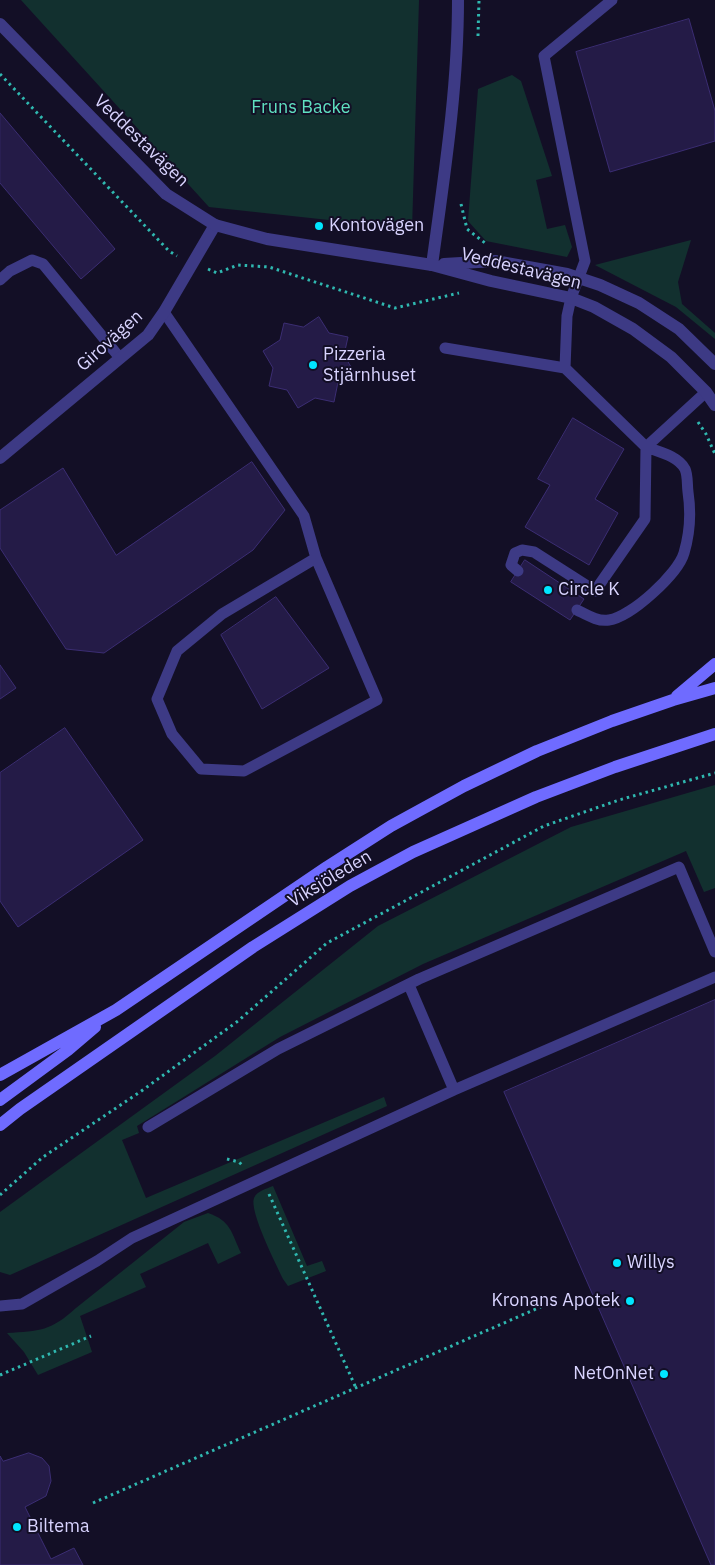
<!DOCTYPE html>
<meta charset="utf-8">
<style>
body{margin:0}
canvas{display:block;background:#130f26}
</style>
<canvas width="715" height="1565"></canvas>
<script>
const context = document.querySelector('canvas').getContext('2d');
context.lineJoin = 'round';
function fill(path, color) {
  context.fillStyle = color;
  context.fill(path, 'evenodd');
}
function stroke(path, color, width, dash) {
  context.strokeStyle = color;
  context.lineWidth = width;
  context.lineCap = dash ? 'butt' : 'round';
  context.setLineDash(dash || []);
  context.stroke(path);
}
function drawText(font, color, halo, rows, align = 'center') {
  context.font = font + ' "IBM Plex Sans",sans-serif';
  context.lineWidth = 4;
  context.setLineDash([]);
  context.textBaseline = 'middle';
  context.strokeStyle = halo;
  context.fillStyle = color;
  for (const [text, x, y, turn = 0] of rows) {
    context.save();
    context.translate(x, y);
    context.rotate((+turn || 0) * Math.PI / 180);
    context.textAlign = isNaN(turn) ? turn : align;
    if (halo) context.strokeText(text, 0, 0);
    context.fillText(text, 0, 0);
    context.restore();
  }
}
fill(new Path2D(`
 M 21,0 L 419,0 L 412,229 L 209,207 Z
 M 512,75 L 521,81 L 552,176 L 536,180 L 547,229 L 565,225 L 572,247 L 567,257 L 486,241 L 468,221 L 478,89 Z
 M 691,240 L 678,282 L 682,304 L 715,333 L 715,339 L 676,307 L 595,265 Z
 M 715,785 L 715,888 L 704,892 L 686,851 L 423,964 L 280,1037 L 137,1126 L 139,1133 L 122,1140 L 146,1198 L 384,1097 L 387,1106 L 10,1275 L 0,1272 L 0,1212 L 215,1056 L 378,926 L 571,827 Z
 M 273,1186 L 307,1266 L 322,1261 L 326,1271 L 288,1286 L 283,1279 C 276,1264 249,1211 254,1198 C 257,1191 266,1189 273,1186 Z
 M 208,1213 C 231,1221 231,1232 241,1253 L 218,1264 L 208,1243 L 140,1274 L 146,1287 L 80,1316 L 92,1352 L 38,1375 L 24,1352 L 7,1333 C 40,1331 51,1331 76,1308 L 184,1222 Z`), '#12302f');
const building = new Path2D(`
 M 689,19 L 715,111 L 715,141 L 610,172 L 576,52 Z
 M 0,113 L 115,249 L 81,279 L 0,183 Z
 M 319,317 L 329,333 L 348,337 L 344,355 L 354,372 L 338,382 L 334,402 L 315,398 L 298,408 L 287,390 L 269,386 L 273,368 L 263,351 L 280,340 L 284,323 L 303,327 Z
 M 573,418 L 624,449 L 595,499 L 618,513 L 589,565 L 525,527 L 550,485 L 538,479 Z
 M 252,462 L 285,510 L 253,550 L 104,653 L 66,649 L 0,548 L 0,510 L 63,468 L 116,555 Z
 M 525,560 L 584,599 L 570,620 L 511,582 Z
 M 276,597 L 329,668 L 262,709 L 221,635 Z
 M 0,665 L 16,688 L 0,699 Z
 M 65,728 L 143,840 L 18,927 L 0,901 L 0,773 Z
 M 715,1000 L 715,1565 L 711,1565 L 504,1092 Z
 M 29,1453 L 42,1458 L 49,1466 L 51,1481 L 46,1496 L 25,1507 L 51,1559 L 74,1548 L 83,1565 L 0,1565 L 0,1456 L 3,1461 Z`);
fill(building, '#241b47');
stroke(building, '#3b2d73', 1);
stroke(new Path2D(`
 M 478,36 L 479,0
 M 0,74 L 169,251 L 177,256
 M 461,204 L 467,229 L 485,243
 M 208,269 L 217,273 L 238,265 L 269,267 L 395,308 L 459,293
 M 698,422 L 706,434 L 715,454
 M 227,1159 L 239,1162 L 244,1167
 M 269,1194 L 356,1388
 M 0,1195 L 43,1157 L 140,1092 L 238,1021 L 327,943 L 544,826 L 619,800 L 715,773
 M 0,1375 L 91,1336
 M 93,1503 L 545,1305`), '#2fb8b0', 3, [2.5, 4]);
stroke(new Path2D(`
 M 0,280 L 10,271 L 32,260 L 43,264 L 120,358
 M 164,312 L 304,516 L 316,558 L 377,700 L 244,771 L 201,769 L 172,734 L 157,699 L 177,651 L 222,614 L 316,558
 M 445,348 L 565,368 L 646,447 L 645,519 L 595,591 L 534,552 L 522,550 L 515,553 L 511,565 L 518,571
 M 565,368 L 567,316 L 571,298 L 585,261 L 544,56 L 612,0
 M 577,610 C 587,615 598,622 609,620 C 631,617 678,574 684,553 C 690,533 691,512 688,492 C 687,485 688,475 685,469 C 678,456 659,452 646,447 L 706,392
 M 409,985 L 454,1090
 M 148,1127 L 278,1049 L 419,979 L 679,867 L 715,952
 M 0,1306 L 22,1304 L 97,1261 L 132,1238 L 454,1090 L 715,977`), '#3d3a85', 11);
stroke(new Path2D(`
 M 432,265 C 444,177 458,89 458,0
 M 0,458 L 148,335 L 164,312 L 215,225`), '#3d3a85', 12);
stroke(new Path2D(`
 M 0,24 L 166,194 L 215,225 L 267,239 L 432,265 L 491,281 L 571,298 L 594,307 L 633,329 L 671,357 L 706,392 L 715,405
 M 444,264 L 495,261 L 567,274 L 600,285 L 639,303 L 679,329 L 715,364`), '#3d3a85', 12);
stroke(new Path2D(`
 M 677,696 L 715,664
 M 0,1075 L 116,1010 L 327,867 L 391,826 L 464,786 L 537,751 L 612,721 L 673,700 L 715,688
 M 0,1100 L 68,1050 L 95,1027
 M 0,1125 L 20,1109 L 253,947 L 350,886 L 413,852 L 536,797 L 615,767 L 715,734`), '#6f6bff', 12);
for (const [x, y, r, color] of [
 [319,226,5,"#00e5ff"],
 [313,365,5,"#00e5ff"],
 [548,590,5,"#00e5ff"],
 [617,1263,5,"#00e5ff"],
 [630,1301,5,"#00e5ff"],
 [664,1374,5,"#00e5ff"],
 [17,1527,5,"#00e5ff"]
]) {
  const dot = new Path2D();
  dot.arc(x, y, r, 0, 2 * Math.PI);
  context.fillStyle = color;
  context.fill(dot);
  stroke(dot, '#130f26', 2);
}
drawText('18px', '#5fe0c0', '#130f26', [
 ["Fruns Backe",301,108]
]);
drawText('18px', '#d9d4ff', '#130f26', [
 ["Veddestavägen",141,141,44],
 ["Veddestavägen",521,269,14],
 ["Girovägen",110,341,-42],
 ["Viksjöleden",330,879,-31]
]);
drawText('18px', '#d9d4ff', '#130f26', [
 ["Kontovägen",329,226],
 ["Pizzeria",323,355],
 ["Stjärnhuset",323,376],
 ["Circle K",558,590],
 ["Willys",627,1263],
 ["Kronans Apotek",620,1301,"right"],
 ["NetOnNet",654,1374,"right"],
 ["Biltema",27,1527]
], 'left');
</script>
